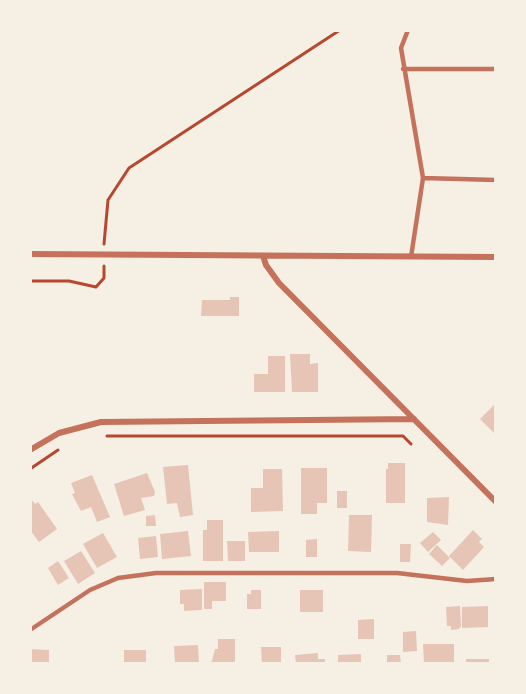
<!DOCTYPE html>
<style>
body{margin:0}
#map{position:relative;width:526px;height:694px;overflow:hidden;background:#f6efe4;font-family:"Work Sans",sans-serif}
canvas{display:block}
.frame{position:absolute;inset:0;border:32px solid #f6efe4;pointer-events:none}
</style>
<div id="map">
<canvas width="526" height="694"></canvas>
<div class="frame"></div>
</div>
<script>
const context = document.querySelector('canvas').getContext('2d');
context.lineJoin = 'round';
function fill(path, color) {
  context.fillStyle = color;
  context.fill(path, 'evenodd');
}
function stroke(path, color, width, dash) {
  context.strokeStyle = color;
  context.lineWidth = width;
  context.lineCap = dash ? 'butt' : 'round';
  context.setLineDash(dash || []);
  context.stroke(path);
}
fill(new Path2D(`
 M 230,297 L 239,297 L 239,316 L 201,316 L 202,300 L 230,300 Z
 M 290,354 L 310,354 L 310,364 L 318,363 L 318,392 L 292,392 Z
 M 268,356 L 285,356 L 285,392 L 254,392 L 254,374 L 268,374 Z
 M 496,403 L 496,435 L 480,419 Z
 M 388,463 L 405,463 L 405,503 L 386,503 L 386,469 L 388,469 Z
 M 188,465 L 193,515 L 180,517 L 177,503 L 167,504 L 163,467 Z
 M 301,468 L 327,468 L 327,503 L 317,503 L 317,514 L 301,514 Z
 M 263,469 L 282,469 L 283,511 L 251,512 L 251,488 L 263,488 Z
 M 147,473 L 155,492 L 154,496 L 141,498 L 145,510 L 124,516 L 114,484 Z
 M 92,475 L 110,517 L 97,522 L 91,507 L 81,511 L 72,494 L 75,493 L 71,483 Z
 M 337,491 L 347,491 L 347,508 L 337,508 Z
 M 449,497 L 448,525 L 427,522 L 427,498 Z
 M 31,499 L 35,504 L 38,502 L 57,529 L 39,542 L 30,530 Z
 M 155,515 L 156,526 L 146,526 L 146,516 Z
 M 349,515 L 372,515 L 371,552 L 348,551 Z
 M 207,520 L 223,520 L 223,561 L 203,561 L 203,530 L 207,530 Z
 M 473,530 L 482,539 L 479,542 L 484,547 L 463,570 L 449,556 Z
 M 188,531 L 191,556 L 162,559 L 160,534 Z
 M 279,531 L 279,552 L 249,552 L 248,532 Z
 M 433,532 L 441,540 L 428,552 L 420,543 Z
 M 103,533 L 117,557 L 97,568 L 83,544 Z
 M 156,536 L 158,557 L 140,559 L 138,538 Z
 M 317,539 L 317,557 L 306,557 L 306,540 Z
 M 227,541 L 245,541 L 245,561 L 228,561 Z
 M 400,544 L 411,544 L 410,562 L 400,562 Z
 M 437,545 L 450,558 L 442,566 L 429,554 Z
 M 81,551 L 95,573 L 78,584 L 64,561 Z
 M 58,561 L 69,578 L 58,585 L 48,568 Z
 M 204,582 L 226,582 L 226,601 L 212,601 L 212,609 L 204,609 Z
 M 202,589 L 202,610 L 184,611 L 184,604 L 180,604 L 180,590 Z
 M 251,590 L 261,590 L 261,609 L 247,609 L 247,594 L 251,594 Z
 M 300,590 L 323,590 L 323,612 L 300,612 Z
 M 460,606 L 461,626 L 459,629 L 451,630 L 451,626 L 447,626 L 446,607 Z
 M 488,606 L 488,627 L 462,628 L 462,607 Z
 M 374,619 L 374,639 L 358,639 L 358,620 Z
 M 416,631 L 417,651 L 403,652 L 403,632 Z
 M 218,639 L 235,639 L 235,664 L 211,664 L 215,649 L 218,649 Z
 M 423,644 L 454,644 L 454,664 L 424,664 Z
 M 198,645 L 199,664 L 175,664 L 174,646 Z
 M 261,647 L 281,647 L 281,664 L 262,664 Z
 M 30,649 L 49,650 L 49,664 L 30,664 Z
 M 124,650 L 146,650 L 146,664 L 124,664 Z
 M 318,653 L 318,659 L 325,659 L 325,664 L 296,664 L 295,655 Z
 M 361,654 L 361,664 L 338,664 L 338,655 Z
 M 387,655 L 400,655 L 401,664 L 387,664 Z
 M 466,659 L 489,659 L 489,664 L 466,664 Z`), '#e6c5b7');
stroke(new Path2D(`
 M 104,244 L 108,200 L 129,168 L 340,30
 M 30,281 L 69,281 L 96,287 L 104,278 L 104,266
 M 107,436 L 403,436 L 411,444
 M 30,469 L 58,450`), '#b5482f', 3);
stroke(new Path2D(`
 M 408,30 L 401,48 L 423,178 L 411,257
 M 403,69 L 496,69
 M 423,178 L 496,180
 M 30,630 L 90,590 L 118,578 L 156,573 L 397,573 L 467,581 L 496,579`), '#c5725c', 4.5);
stroke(new Path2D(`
 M 30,254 L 496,257
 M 263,256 L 266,265 L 279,283 L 496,502
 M 30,450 L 59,433 L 101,422 L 414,419`), '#c5725c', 6);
</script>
